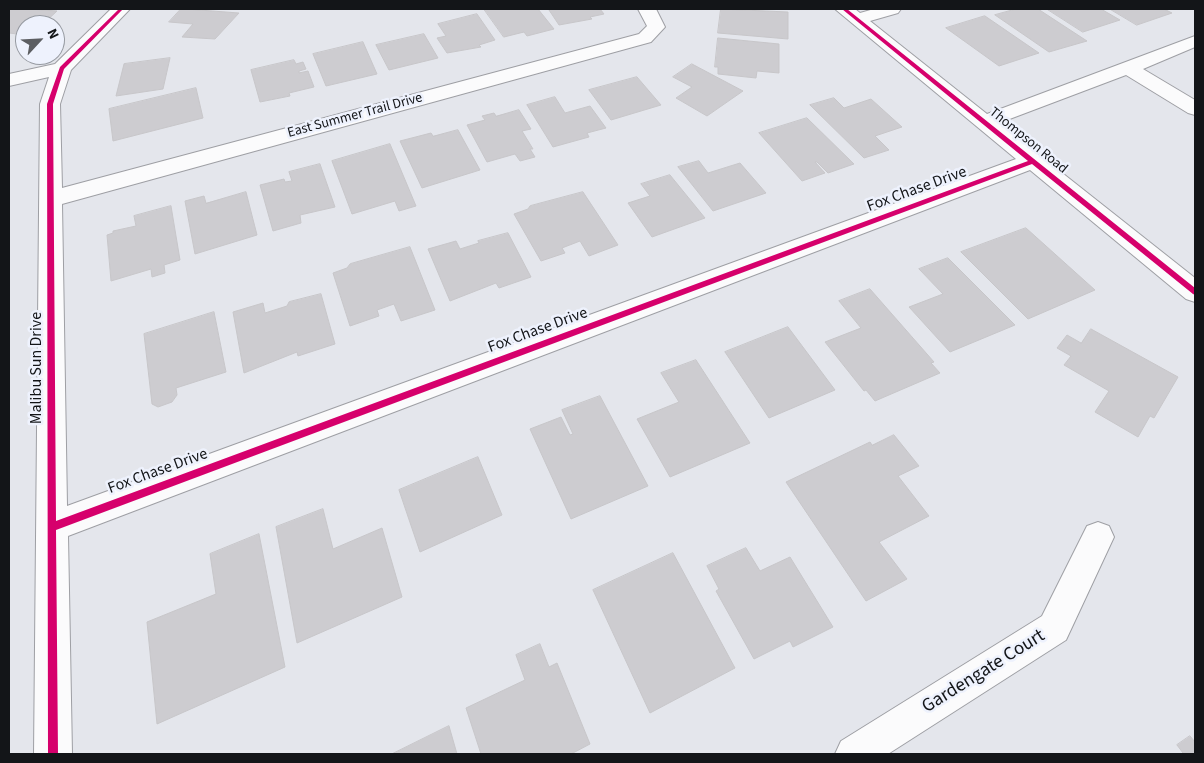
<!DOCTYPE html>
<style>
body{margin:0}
#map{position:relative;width:1204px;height:763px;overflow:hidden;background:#e4e6ec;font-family:"Source Sans 3",sans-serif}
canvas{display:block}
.frame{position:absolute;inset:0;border:10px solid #131518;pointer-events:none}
.north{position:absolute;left:15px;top:15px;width:50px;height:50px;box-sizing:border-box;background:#eef2fd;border:1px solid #969aa1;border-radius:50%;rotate:65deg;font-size:14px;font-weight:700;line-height:20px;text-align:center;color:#131518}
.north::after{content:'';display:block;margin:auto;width:18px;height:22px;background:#5c5e62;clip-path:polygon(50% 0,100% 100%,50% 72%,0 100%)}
</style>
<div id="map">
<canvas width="1204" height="763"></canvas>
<div class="frame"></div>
<div class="north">N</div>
</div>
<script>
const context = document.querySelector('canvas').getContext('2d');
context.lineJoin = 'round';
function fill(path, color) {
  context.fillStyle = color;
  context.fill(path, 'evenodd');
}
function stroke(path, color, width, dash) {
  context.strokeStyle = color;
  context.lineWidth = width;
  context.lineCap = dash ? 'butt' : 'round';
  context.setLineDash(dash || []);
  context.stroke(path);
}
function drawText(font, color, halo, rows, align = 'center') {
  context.font = font + ' "Source Sans 3",sans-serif';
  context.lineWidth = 5;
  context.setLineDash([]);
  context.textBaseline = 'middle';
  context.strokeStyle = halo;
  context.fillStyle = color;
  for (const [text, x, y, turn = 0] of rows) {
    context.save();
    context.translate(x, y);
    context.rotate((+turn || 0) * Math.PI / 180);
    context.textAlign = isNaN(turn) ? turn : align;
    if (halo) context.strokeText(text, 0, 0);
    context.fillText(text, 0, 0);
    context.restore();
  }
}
const building = new Path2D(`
 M 9,9 L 30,9 L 57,11 L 42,25 L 25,25 L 25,35 L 9,33 Z
 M 181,9 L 186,9 L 239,13 L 215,39 L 182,37 L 193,24 L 169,22 Z
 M 484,9 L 538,9 L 554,29 L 527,36 L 524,32 L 504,37 Z
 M 554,9 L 600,9 L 604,14 L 590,17 L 592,19 L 559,25 L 549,10 Z
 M 721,9 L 788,12 L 788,39 L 718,33 Z
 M 1016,9 L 1038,9 L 1087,41 L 1049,52 L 995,15 Z
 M 1047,9 L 1101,9 L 1120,20 L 1083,32 Z
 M 1110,9 L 1164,9 L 1172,13 L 1137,25 Z
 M 477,14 L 495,40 L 479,45 L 481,47 L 447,53 L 437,38 L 446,36 L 438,24 Z
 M 985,16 L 1039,53 L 999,66 L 946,28 Z
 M 424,34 L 438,58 L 389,70 L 376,45 Z
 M 718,38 L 779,44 L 779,73 L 757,71 L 756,78 L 718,74 L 718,67 L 715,67 Z
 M 363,42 L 377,74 L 326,86 L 313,54 Z
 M 170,58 L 163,89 L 116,96 L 124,64 Z
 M 294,60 L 296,64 L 303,62 L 306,69 L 299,71 L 299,73 L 308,71 L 314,87 L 289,93 L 290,96 L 260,102 L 251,70 Z
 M 692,64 L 743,91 L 707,116 L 676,98 L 692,87 L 673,77 Z
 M 637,77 L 661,105 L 611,120 L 589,90 Z
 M 196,88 L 203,118 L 113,141 L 109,109 Z
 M 555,97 L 565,113 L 590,106 L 606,128 L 587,133 L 589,137 L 553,147 L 527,105 Z
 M 834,98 L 844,108 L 871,99 L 902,127 L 875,136 L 889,150 L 864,158 L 810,105 Z
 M 519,110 L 531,129 L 522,131 L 533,149 L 530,149 L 535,157 L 520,161 L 515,154 L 487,162 L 467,125 L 485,120 L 482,116 L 494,113 L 496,116 Z
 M 807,118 L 854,164 L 828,173 L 817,162 L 815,162 L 825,173 L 802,181 L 759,133 Z
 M 458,130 L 480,170 L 422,188 L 400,141 L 431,133 L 433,136 Z
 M 390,144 L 416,206 L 399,211 L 395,201 L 352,214 L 332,161 Z
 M 699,161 L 708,173 L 740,163 L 766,193 L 713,211 L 678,167 Z
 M 320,164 L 335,207 L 300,215 L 301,223 L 273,231 L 260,185 L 284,179 L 285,182 L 292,181 L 289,172 Z
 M 670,175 L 705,218 L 652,237 L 628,203 L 650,196 L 641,184 Z
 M 246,192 L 257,235 L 195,254 L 185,201 L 204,196 L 206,203 Z
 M 583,192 L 618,245 L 589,256 L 580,241 L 562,248 L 565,253 L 541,261 L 514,214 L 528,209 L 530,206 Z
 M 171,206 L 180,260 L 164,265 L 165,273 L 152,277 L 151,269 L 111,281 L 107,235 L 113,233 L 113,231 L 136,226 L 134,216 Z
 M 1026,228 L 1095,290 L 1028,319 L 961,252 Z
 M 508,233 L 531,277 L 499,288 L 496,283 L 450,301 L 428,249 L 456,241 L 460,249 L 479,243 L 478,241 Z
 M 410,247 L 435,310 L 401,321 L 394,304 L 377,310 L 379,316 L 350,326 L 333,273 L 347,268 L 350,264 Z
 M 948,258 L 1015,325 L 950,352 L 909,307 L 943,294 L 919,269 Z
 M 870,289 L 934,362 L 931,363 L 940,373 L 875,401 L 866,390 L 864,391 L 825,342 L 861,328 L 839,301 Z
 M 321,294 L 335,344 L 298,356 L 297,352 L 244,373 L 233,312 L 263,303 L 265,313 L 287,306 L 289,302 Z
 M 214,312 L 226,372 L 176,388 L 177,395 L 172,402 L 158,407 L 152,404 L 144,334 Z
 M 788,327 L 835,390 L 769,418 L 725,352 Z
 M 1091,329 L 1178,377 L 1154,418 L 1150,416 L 1138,437 L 1095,412 L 1109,391 L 1064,365 L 1071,356 L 1057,348 L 1067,335 L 1081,343 Z
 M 696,360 L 750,443 L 670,477 L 637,419 L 679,402 L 661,373 Z
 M 600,396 L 648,486 L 571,519 L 530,429 L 561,417 L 570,435 L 573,434 L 562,410 Z
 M 894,435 L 919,466 L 898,476 L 929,516 L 879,542 L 907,579 L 866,601 L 786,482 L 870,442 L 872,445 Z
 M 478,457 L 502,515 L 420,552 L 399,490 Z
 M 323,509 L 333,549 L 382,528 L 402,597 L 297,643 L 276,527 Z
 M 259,534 L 285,667 L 157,724 L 147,622 L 216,594 L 210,554 Z
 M 746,548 L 760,571 L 790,557 L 833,627 L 793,647 L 790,641 L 754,659 L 716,591 L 719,589 L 707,566 Z
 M 673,553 L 735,668 L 650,713 L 593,590 Z
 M 540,644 L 549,667 L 557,663 L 590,744 L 571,754 L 481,754 L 466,708 L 525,680 L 516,655 Z
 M 449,726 L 457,754 L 392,754 Z
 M 1190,736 L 1195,742 L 1195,754 L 1181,754 L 1183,753 L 1177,745 Z`);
fill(building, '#cdccd0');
stroke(building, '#c7c6c9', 1);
const minor = new Path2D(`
 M 111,9 L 130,9 L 71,70 L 60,104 L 62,188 L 639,34 L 647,26 L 638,9 L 656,9 L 665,27 L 651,42 L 62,204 L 67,506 L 1016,159 L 835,9 L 855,9 L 860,13 L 874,9 L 901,9 L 898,13 L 870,21 L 987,114 L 1195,36 L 1195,47 L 1143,69 L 1195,100 L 1195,115 L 1188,113 L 1126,75 L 999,123 L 1195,278 L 1195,302 L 1186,299 L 1030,170 L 68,536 L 72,754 L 34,754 L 40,104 L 49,77 L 9,86 L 9,74 L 55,64 Z
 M 1098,522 L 1109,526 L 1114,537 L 1066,640 L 888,754 L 835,754 L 841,741 L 1042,616 L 1087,526 Z`);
stroke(minor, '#9e9fa4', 2);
fill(minor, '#fbfbfc');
fill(new Path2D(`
 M 119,9 L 123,9 L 64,69 L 53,104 L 56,521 L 1028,161 L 842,9 L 847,9 L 1195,288 L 1195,295 L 1193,294 L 1032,164 L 56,530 L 58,754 L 48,754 L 47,104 L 60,67 Z`), '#d6006c');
drawText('14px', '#131518', '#eef2fd', [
 ["East Summer Trail Drive",355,116,-15],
 ["Thompson Road",1028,141,39]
]);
drawText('16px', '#131518', '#eef2fd', [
 ["Fox Chase Drive",917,190,-20],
 ["Fox Chase Drive",538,331,-20],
 ["Malibu Sun Drive",37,368,-90],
 ["Fox Chase Drive",158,472,-20]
]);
drawText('19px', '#131518', '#eef2fd', [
 ["Gardengate Court",984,672,-32]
]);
</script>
